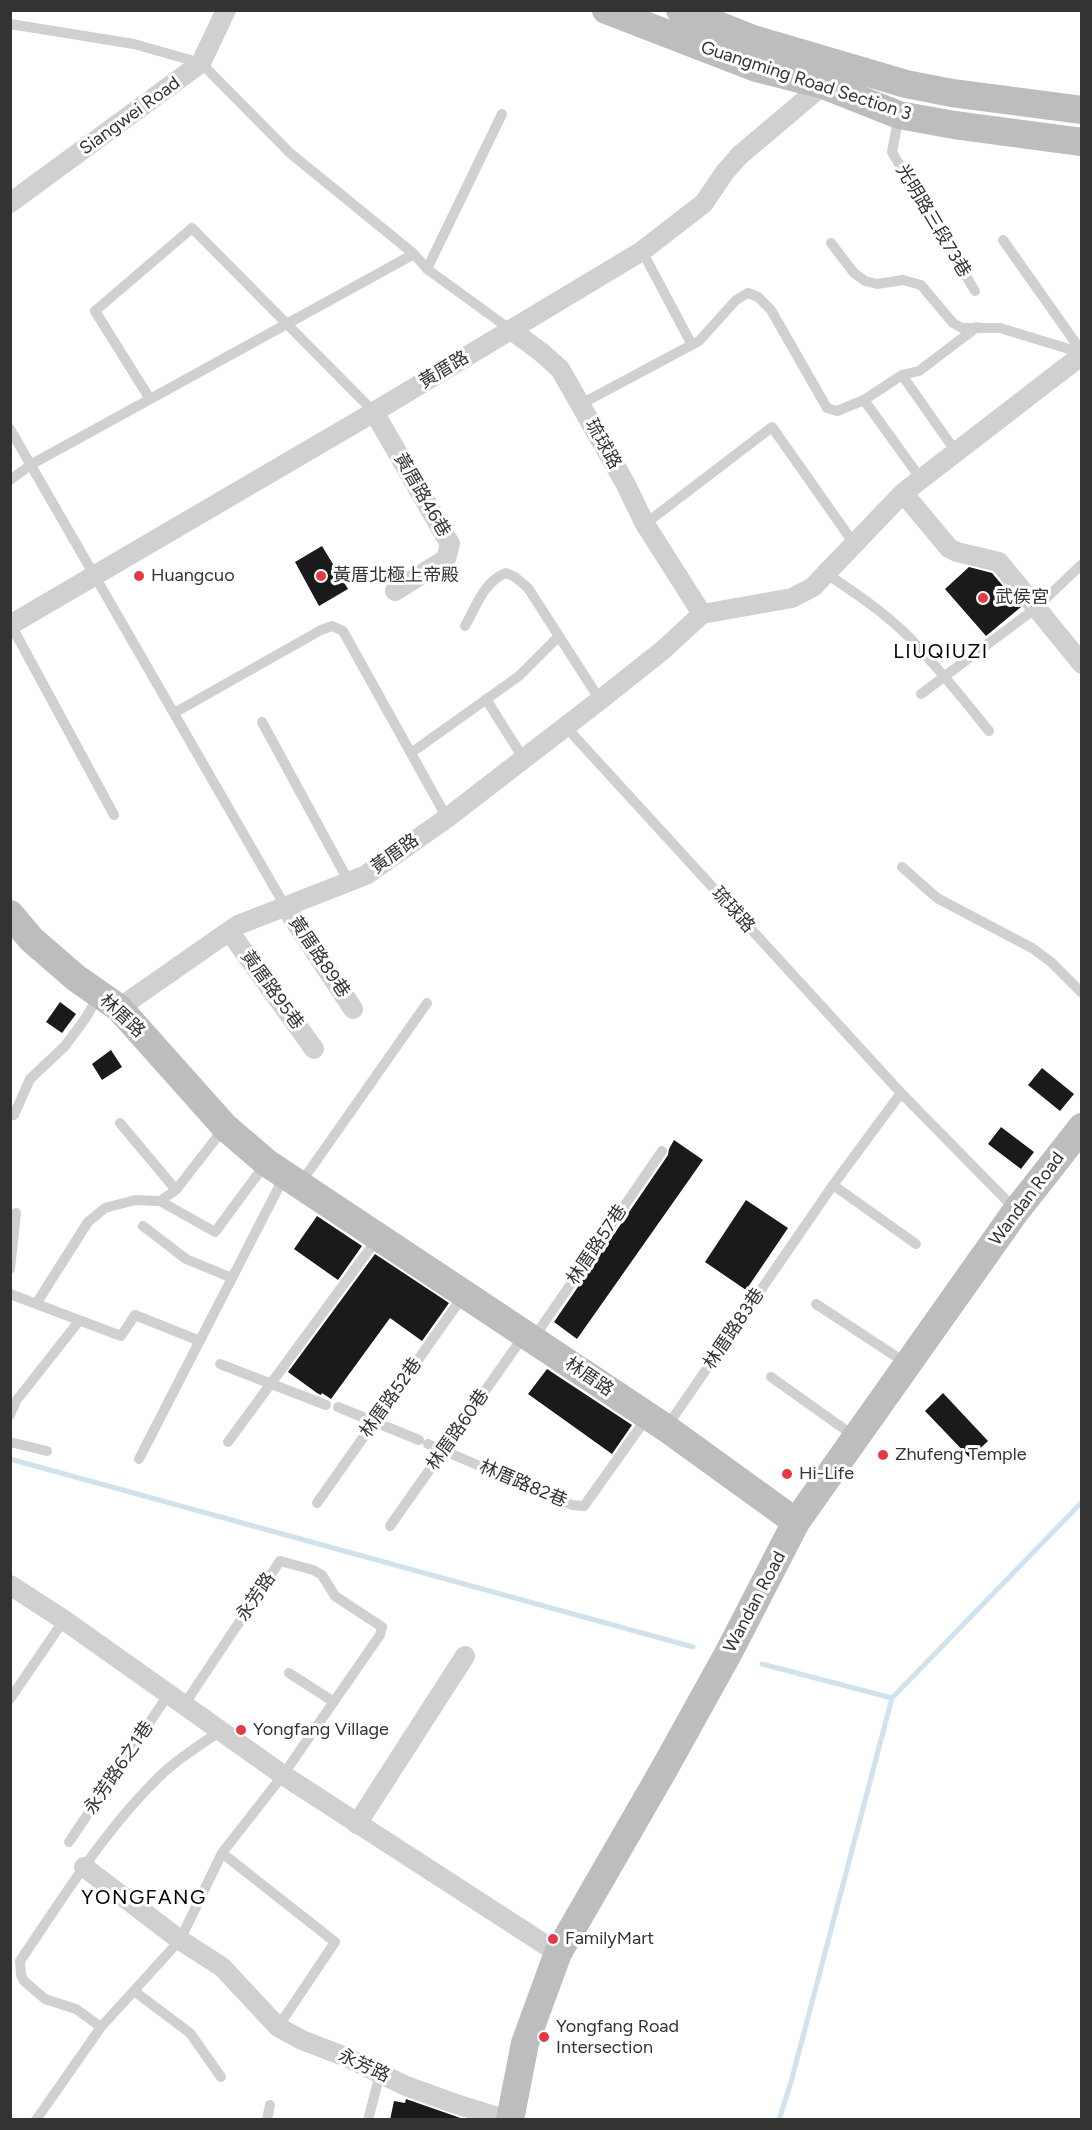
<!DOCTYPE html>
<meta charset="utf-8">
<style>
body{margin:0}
#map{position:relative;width:1092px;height:2130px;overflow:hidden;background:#fff;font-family:Figtree,sans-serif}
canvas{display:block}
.frame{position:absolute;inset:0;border:12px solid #333;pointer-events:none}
</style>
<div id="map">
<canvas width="1092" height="2130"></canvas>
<div class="frame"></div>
</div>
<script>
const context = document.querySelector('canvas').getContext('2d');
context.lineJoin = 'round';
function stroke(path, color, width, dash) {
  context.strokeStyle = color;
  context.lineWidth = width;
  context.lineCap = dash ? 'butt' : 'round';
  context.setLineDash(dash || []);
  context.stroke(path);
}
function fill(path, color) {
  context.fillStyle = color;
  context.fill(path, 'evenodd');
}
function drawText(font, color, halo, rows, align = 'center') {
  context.font = font + ' Figtree,"Noto Sans TC",sans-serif';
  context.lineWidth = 6;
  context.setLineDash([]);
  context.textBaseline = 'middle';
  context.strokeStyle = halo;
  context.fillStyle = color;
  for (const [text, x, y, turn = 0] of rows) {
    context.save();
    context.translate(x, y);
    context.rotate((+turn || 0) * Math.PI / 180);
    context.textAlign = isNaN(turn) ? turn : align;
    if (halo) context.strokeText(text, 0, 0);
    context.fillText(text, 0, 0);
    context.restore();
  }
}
stroke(new Path2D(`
 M 10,1459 L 693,1647
 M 762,1664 L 892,1698
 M 779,2120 L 791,2082 L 892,1698 L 1082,1502`), '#cfe2ee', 5);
fill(new Path2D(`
 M 322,546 L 348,589 L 319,606 L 295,562 Z
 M 969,567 L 992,573 L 1021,607 L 986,636 L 945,589 Z
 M 60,1002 L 76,1014 L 62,1033 L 46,1022 Z
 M 111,1050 L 122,1067 L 102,1080 L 92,1064 Z
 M 1042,1068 L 1074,1094 L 1060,1111 L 1028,1085 Z
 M 1001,1127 L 1034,1152 L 1021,1169 L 988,1144 Z
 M 674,1140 L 703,1160 L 577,1339 L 554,1322 L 668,1155 L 669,1149 Z
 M 746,1200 L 788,1228 L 746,1290 L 705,1262 Z
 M 317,1216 L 362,1246 L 338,1280 L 294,1249 Z
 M 375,1254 L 449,1303 L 422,1341 L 390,1318 L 331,1399 L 322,1393 L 321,1395 L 317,1393 L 288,1372 Z
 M 547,1369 L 632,1425 L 612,1454 L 528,1394 Z
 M 943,1393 L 988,1441 L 970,1458 L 925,1411 Z
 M 406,2099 L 452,2115 L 466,2120 L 390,2120 L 394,2101 L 405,2103 Z`), '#1a1a1a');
stroke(new Path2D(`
 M 10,24 L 134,44 L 201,63 L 290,153 L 414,254 L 427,269 L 511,330
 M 899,116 L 892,152 L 975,291
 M 1003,240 L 1082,352
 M 831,243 L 854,273 L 865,281 L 877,284 L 903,280 L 921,285 L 953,323 L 962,328 L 1000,328 L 1082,353
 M 642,251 L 692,345
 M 427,269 L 502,114
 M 902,375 L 956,452
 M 150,399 L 95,311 L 192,228 L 374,412
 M 864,400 L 921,479
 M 581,404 L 699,341 L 736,300 L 748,293 L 758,297 L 771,310 L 827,408 L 837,411 L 864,400 L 902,375 L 919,371 L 977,327
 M 10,429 L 285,906
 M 10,480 L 32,464 L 414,254
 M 645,524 L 772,427 L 855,545
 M 827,574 C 855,593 884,612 908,636 C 937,666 963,699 989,731
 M 11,625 L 114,815
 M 465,626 C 476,607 484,581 506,573 L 515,577 L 528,588 L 600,700
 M 921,694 L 1036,608 L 1082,564
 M 486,699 L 523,758
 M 174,713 L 321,630 L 332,626 L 343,631 L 447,818
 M 262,722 L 349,882
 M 565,726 L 901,1093 L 1016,1210
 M 411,753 L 519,676 L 559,636
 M 902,867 L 937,898 L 1032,948 L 1051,962 L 1082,993
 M 10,1116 L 14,1115 L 30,1079 L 65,1046 L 85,1019 L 99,995
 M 120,1123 L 176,1190
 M 300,1184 L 427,1003
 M 833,1185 L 916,1244
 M 160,1201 L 215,1232 L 266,1163
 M 143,1226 L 186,1259 L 232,1278
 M 10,1269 L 16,1213
 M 10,1294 L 121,1336 L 135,1315 L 200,1341
 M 36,1304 L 88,1222 L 105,1208 L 135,1200 L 160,1201 L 176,1190 L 224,1128
 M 816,1304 L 906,1363
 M 533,1339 L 662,1151
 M 220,1364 L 326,1405
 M 771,1377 L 854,1436
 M 338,1407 L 419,1440
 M 10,1415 L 16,1401 L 79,1321
 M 666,1428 L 833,1185 L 901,1093
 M 10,1442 L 47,1451
 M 228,1442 L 377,1239
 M 428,1444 L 572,1505 L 584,1506 L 648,1416
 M 139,1459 L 285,1175
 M 317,1503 L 463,1296
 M 390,1526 L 525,1334
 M 289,1673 L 334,1702
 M 10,1699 L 64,1620
 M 69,1842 L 168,1695
 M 222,1853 L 335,1942 L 278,2027
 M 134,1991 L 190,2033 L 221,2077
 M 101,2027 L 76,2009 L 45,1999 L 24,1981 L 21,1975 L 20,1961 C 60,1902 103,1833 154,1782 C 173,1762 197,1747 219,1732
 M 36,2120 L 101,2027 L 180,1940 L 222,1853 L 283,1775 L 380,1635 L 382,1627 L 335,1596 L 322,1575 L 313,1570 L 280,1561 L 184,1705
 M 267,2120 L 270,2105
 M 368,2120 L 380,2074`), '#d0d0d0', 10);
stroke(new Path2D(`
 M 10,203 L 201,63 L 226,10
 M 511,330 L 541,352 L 560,369 L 625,483 L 645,524 L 702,614
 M 374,412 L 450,544 L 446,559 L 395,591
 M 903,493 L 949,548 L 957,552 L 999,562 L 1082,664
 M 702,614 L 792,598 L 813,587 L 903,493 L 1082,355
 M 10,625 L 374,412 L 642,251 L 704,203 L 725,172 L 740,155 L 823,85 L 826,77
 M 285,906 L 353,1009
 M 229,931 L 314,1049
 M 119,1008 L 238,925 L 366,875 L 447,818 L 600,700 L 663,650 L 702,614
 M 10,1585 L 64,1620 L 283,1775 L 558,1953
 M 357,1824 L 465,1656
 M 84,1867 L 180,1940 L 222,1967 L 278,2027 L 302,2040 L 346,2057 L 406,2086 L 456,2104 L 508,2120`), '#d0d0d0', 20);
stroke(new Path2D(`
 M 606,10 L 756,68 L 823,85 L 899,115 L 954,125 L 1082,142
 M 680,10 L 753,39 L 906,84 L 952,93 L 1082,110
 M 10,914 L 31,939 L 76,978 L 119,1008 L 225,1127 L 267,1163 L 666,1428 L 796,1522
 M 510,2120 L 525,2043 L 558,1953 L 663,1771 L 729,1652 L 796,1522 L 1016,1211 L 1082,1127`), '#bdbdbd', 28);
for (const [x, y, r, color] of [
 [139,576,6,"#e63946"],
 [321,576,6,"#e63946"],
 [983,598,6,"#e63946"],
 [883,1455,6,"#e63946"],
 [787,1474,6,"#e63946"],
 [241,1730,6,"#e63946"],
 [553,1939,6,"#e63946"],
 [544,2037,6,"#e63946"]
]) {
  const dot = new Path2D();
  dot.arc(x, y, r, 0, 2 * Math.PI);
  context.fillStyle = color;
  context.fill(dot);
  stroke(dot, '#fff', 2);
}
drawText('18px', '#333', '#fff', [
 ["Guangming Road Section 3",806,81,18],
 ["Siangwei Road",130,116,-36],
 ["光明路三段73巷",933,221,59],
 ["黃厝路",444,370,-31],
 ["琉球路",603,444,61],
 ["黃厝路46巷",422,495,60],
 ["黃厝路",395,854,-36],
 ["琉球路",733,910,48],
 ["黃厝路89巷",319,957,56],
 ["黃厝路95巷",272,990,54],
 ["林厝路",122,1016,43],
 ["Wandan Road",1027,1199,-53],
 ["林厝路57巷",597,1245,-56],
 ["林厝路83巷",734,1329,-56],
 ["林厝路",589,1377,34],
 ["林厝路52巷",391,1398,-55],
 ["林厝路60巷",458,1430,-55],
 ["林厝路82巷",523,1484,23],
 ["永芳路",256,1597,-56],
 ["Wandan Road",755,1602,-62],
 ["永芳路6之1巷",119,1768,-56],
 ["永芳路",364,2066,25]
]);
drawText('18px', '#333', '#fff', [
 ["Huangcuo",151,576],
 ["黃厝北極上帝殿",333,576],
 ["武侯宮",995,598],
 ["Zhufeng Temple",895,1455],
 ["Hi-Life",799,1474],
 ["Yongfang Village",253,1730],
 ["FamilyMart",565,1939],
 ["Yongfang Road",556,2027],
 ["Intersection",556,2048]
], 'left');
context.letterSpacing = '1.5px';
drawText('20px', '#000', '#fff', [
 ["LIUQIUZI",941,652],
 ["YONGFANG",144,1898]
]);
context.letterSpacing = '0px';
</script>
